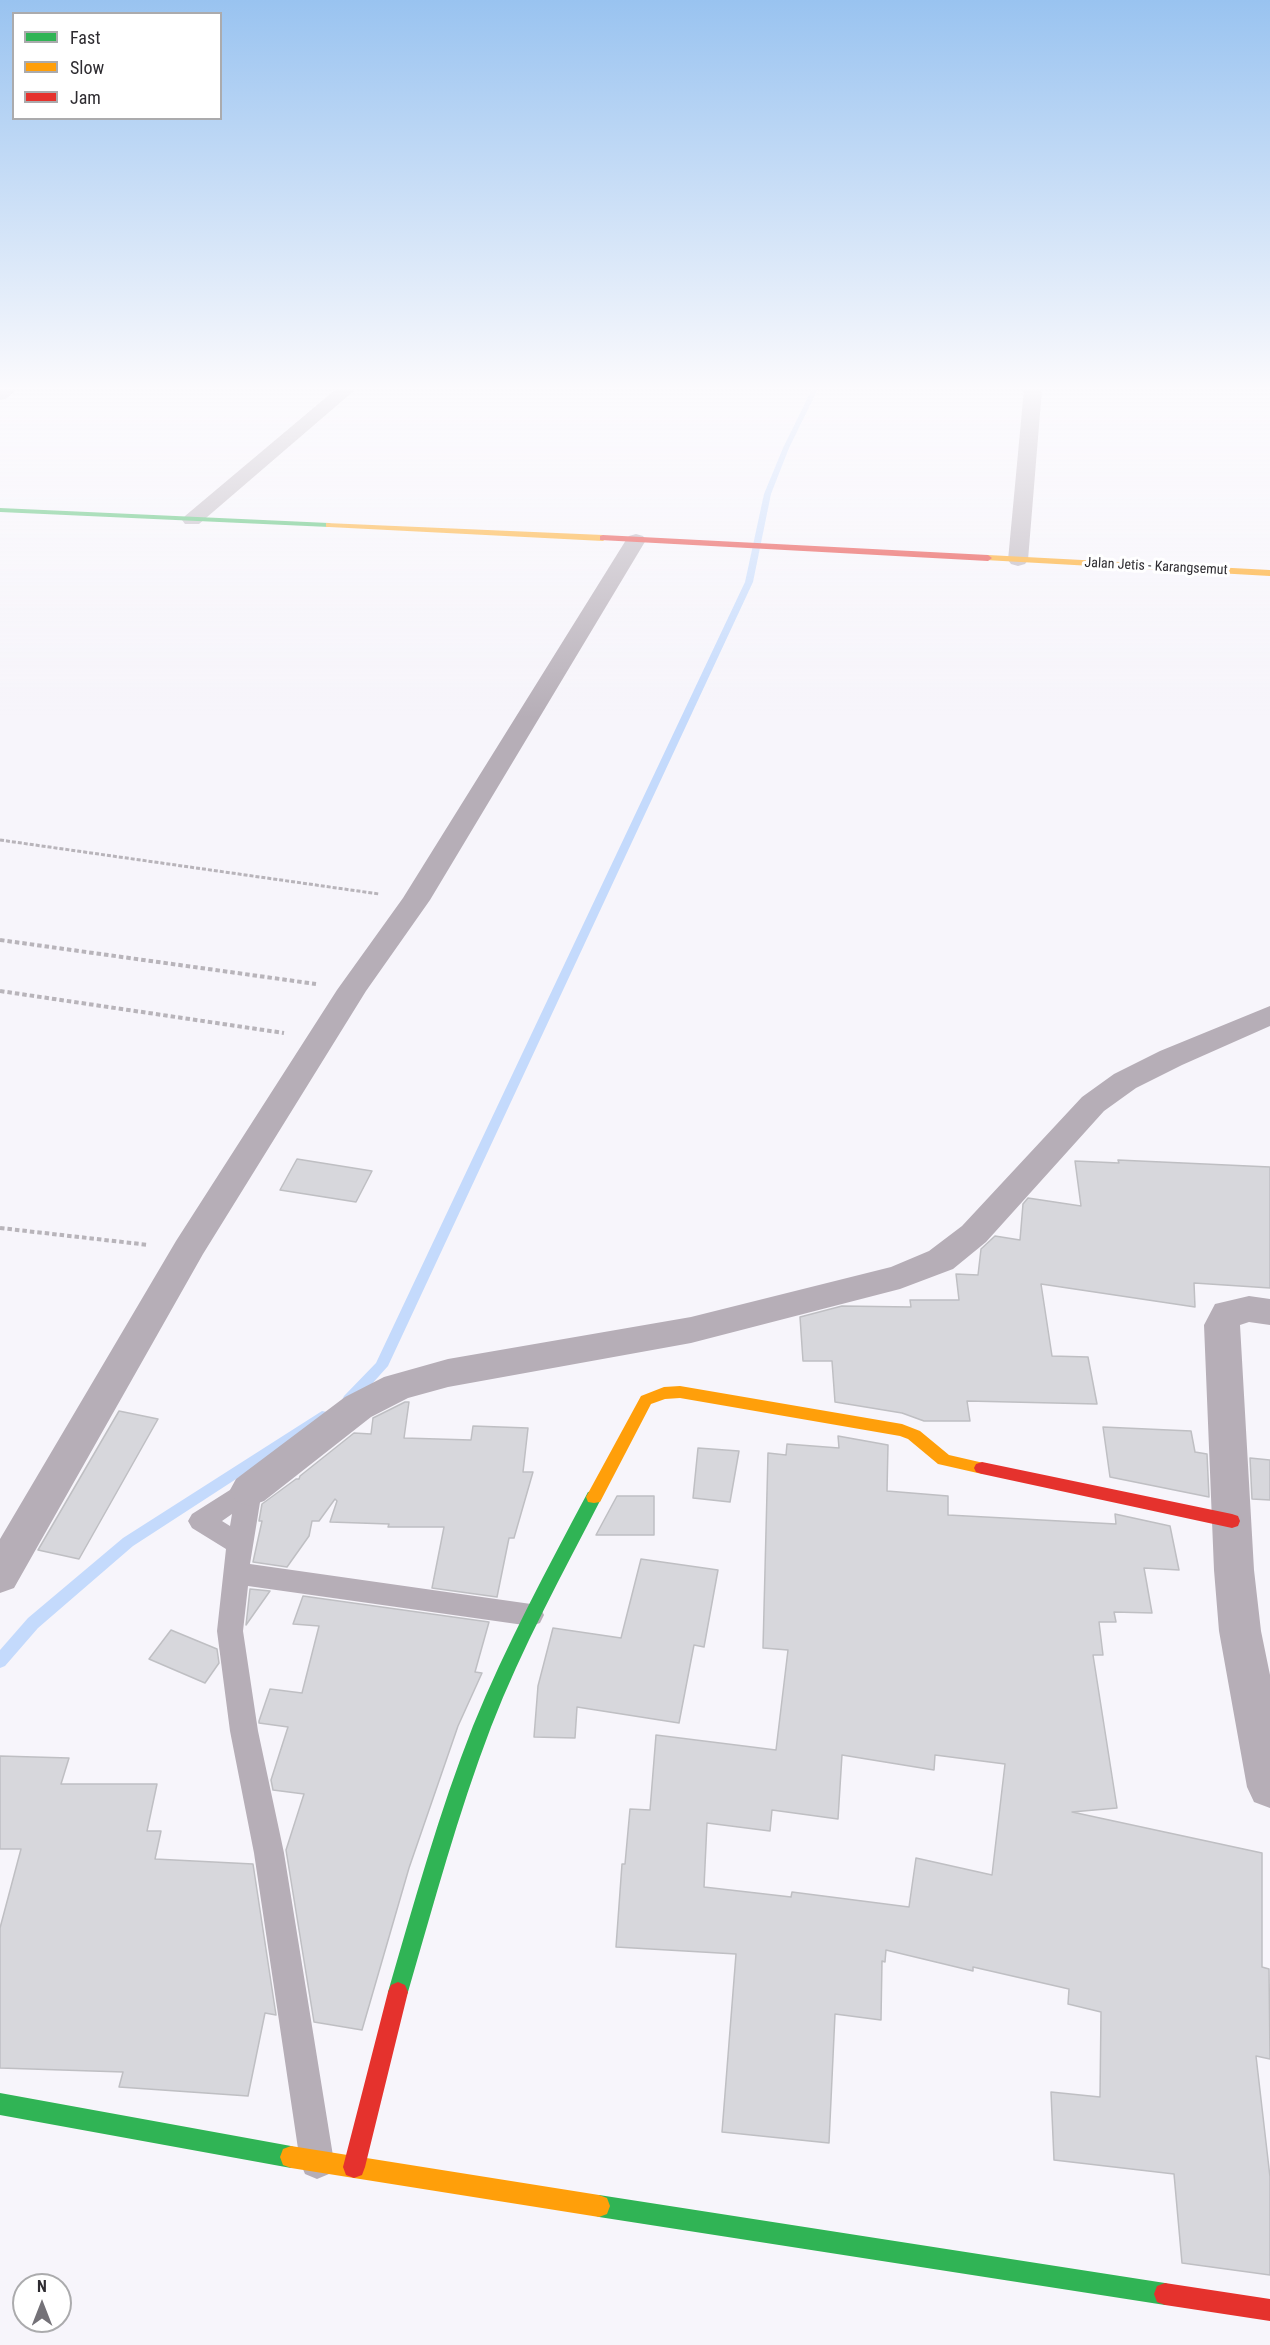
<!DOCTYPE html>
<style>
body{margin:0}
#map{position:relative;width:1270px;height:2345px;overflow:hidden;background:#f7f5fb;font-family:"Roboto Condensed",sans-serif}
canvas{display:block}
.legend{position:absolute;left:12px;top:12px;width:210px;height:108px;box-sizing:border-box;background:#fff;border:2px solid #ababad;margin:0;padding:8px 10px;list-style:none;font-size:18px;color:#2e2c31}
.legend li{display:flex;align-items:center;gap:12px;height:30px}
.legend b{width:30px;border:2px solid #ababad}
.north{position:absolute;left:12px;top:2273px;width:60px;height:60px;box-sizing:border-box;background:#fff;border:2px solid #ababad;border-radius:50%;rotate:0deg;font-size:16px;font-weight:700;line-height:24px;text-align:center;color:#2e2c31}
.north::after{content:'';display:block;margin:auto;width:21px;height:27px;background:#747278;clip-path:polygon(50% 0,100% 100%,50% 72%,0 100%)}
</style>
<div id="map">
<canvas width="1270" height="2345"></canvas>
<ul class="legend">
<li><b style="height:8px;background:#30b455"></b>Fast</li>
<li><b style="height:8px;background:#ff9f0a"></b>Slow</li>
<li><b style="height:8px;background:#e5322d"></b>Jam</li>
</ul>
<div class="north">N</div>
</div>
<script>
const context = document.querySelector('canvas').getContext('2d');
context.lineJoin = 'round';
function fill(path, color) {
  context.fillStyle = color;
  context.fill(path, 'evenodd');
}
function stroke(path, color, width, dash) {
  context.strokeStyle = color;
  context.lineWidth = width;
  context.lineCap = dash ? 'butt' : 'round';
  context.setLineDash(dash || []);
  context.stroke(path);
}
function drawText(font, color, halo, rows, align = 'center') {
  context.font = font + ' "Roboto Condensed",sans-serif';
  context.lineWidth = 6;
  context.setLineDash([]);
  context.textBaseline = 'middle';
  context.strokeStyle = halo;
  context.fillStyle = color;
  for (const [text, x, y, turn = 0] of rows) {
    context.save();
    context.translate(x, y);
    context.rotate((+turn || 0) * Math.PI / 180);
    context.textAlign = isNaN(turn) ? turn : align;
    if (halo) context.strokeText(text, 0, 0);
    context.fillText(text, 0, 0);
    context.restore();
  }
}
fill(new Path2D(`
 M 812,389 L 818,389 L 789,448 L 771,494 L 753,582 L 388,1366 L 354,1404 L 349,1405 L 344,1404 L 342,1400 L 344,1396 L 376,1363 L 745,582 L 764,494 L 783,448 Z
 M 322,1411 L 327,1412 L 329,1416 L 327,1420 L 133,1546 L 38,1628 L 5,1666 L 0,1668 L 0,1650 L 28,1618 L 123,1538 Z`), '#c4dafc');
const building = new Path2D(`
 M 297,1159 L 372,1171 L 356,1202 L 280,1190 Z
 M 1118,1160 L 1270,1167 L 1270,1288 L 1194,1283 L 1195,1307 L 1041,1284 L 1052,1356 L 1088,1357 L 1097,1404 L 967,1401 L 970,1421 L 924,1421 L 902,1413 L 835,1402 L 832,1361 L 803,1361 L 800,1317 L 842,1306 L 911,1307 L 910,1300 L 959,1300 L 956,1274 L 978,1275 L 981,1249 L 995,1236 L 1020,1240 L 1023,1204 L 1028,1198 L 1081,1206 L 1075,1161 L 1119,1163 Z
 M 405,1402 L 409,1402 L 404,1438 L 471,1440 L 473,1426 L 528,1428 L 523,1472 L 533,1472 L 514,1538 L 509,1538 L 497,1597 L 432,1588 L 444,1527 L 388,1527 L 389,1524 L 330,1522 L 337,1501 L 335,1499 L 319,1521 L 312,1521 L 309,1536 L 287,1567 L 253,1562 L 262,1521 L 259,1521 L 262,1504 L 296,1479 L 299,1479 L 300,1476 L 354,1433 L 371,1434 L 373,1418 Z
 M 119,1411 L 158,1419 L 79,1559 L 38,1550 Z
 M 1103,1427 L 1191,1431 L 1195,1452 L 1207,1454 L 1209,1497 L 1110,1477 Z
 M 838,1436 L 888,1445 L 887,1491 L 948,1496 L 948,1515 L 1116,1524 L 1115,1514 L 1170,1526 L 1179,1570 L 1144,1568 L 1152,1613 L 1114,1612 L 1116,1622 L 1099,1622 L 1103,1655 L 1093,1655 L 1117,1808 L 1072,1812 L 1262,1853 L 1262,1967 L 1269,1969 L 1270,2059 L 1256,2056 L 1270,2177 L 1270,2275 L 1182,2263 L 1174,2174 L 1054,2160 L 1051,2092 L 1100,2097 L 1101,2012 L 1068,2004 L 1069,1989 L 973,1967 L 973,1971 L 886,1950 L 885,1962 L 882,1961 L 881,2020 L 835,2014 L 829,2143 L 722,2132 L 736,1954 L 616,1947 L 622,1864 L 625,1864 L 630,1809 L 650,1810 L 656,1735 L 776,1750 L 788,1650 L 763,1648 L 768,1453 L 786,1455 L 787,1444 L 839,1448 ZM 842,1755 L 934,1770 L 935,1755 L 1005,1764 L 992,1875 L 916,1858 L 909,1907 L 792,1892 L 791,1897 L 704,1887 L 707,1823 L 770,1831 L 772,1810 L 838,1819 Z
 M 698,1448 L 739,1451 L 730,1502 L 693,1498 Z
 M 1250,1458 L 1270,1460 L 1270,1500 L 1252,1499 Z
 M 617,1496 L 654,1496 L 654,1535 L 596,1535 Z
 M 641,1559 L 718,1570 L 704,1647 L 694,1645 L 679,1723 L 577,1707 L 575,1738 L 534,1737 L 538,1686 L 553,1628 L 621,1638 Z
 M 250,1589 L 270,1591 L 246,1625 Z
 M 303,1596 L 489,1622 L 475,1672 L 482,1673 L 458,1726 L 409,1868 L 362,2030 L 314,2022 L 286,1850 L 304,1794 L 273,1790 L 271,1780 L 288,1727 L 259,1723 L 259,1721 L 270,1689 L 302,1693 L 319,1626 L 293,1624 Z
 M 171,1630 L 217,1649 L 219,1663 L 205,1683 L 149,1659 Z
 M 0,1756 L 69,1758 L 61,1784 L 157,1784 L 147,1831 L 161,1831 L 155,1859 L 253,1864 L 276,2015 L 265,2013 L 248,2096 L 119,2087 L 123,2072 L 0,2068 L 0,1928 L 21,1849 L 0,1849 Z`);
fill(building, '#d7d7dc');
stroke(building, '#bfbfc3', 1.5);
stroke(new Path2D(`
 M 0,840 L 379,894`), '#b8b4ba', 3, [4, 2]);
stroke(new Path2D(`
 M 0,940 L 316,984
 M 0,991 L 284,1033
 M 0,1228 L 149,1245`), '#b8b4ba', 4, [4.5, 3]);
fill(new Path2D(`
 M 250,1480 L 259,1483 L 262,1490 L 250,1564 L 531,1604 L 540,1607 L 544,1615 L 540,1623 L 531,1626 L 248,1586 L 243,1631 L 258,1731 L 284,1853 L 334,2162 L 329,2174 L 317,2179 L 305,2174 L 300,2162 L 254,1853 L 230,1731 L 217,1631 L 226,1549 L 192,1528 L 188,1521 L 192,1514 L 241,1483 ZM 232,1514 L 230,1526 L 222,1521 Z`), '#b6aeb7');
fill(new Path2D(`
 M 0,389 L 17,389 L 6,399 L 0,400 Z
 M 336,389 L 356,389 L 199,524 L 185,524 L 182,520 L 185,516 Z
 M 1024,389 L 1042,389 L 1028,560 L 1025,564 L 1018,566 L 1011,564 L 1008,560 Z
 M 636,534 L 643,536 L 646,540 L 430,900 L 366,991 L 203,1254 L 14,1588 L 0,1593 L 0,1539 L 176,1241 L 337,990 L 403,898 L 626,540 L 629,536 Z
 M 1270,1006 L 1270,1026 L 1182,1065 L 1136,1088 L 1104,1111 L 986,1242 L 953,1269 L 900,1289 L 691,1343 L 448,1387 L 408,1398 L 371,1417 L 264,1501 L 250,1506 L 236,1501 L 230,1490 L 236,1479 L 345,1397 L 384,1377 L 448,1359 L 691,1317 L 891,1267 L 929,1251 L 962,1226 L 1082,1097 L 1114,1074 L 1160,1051 Z
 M 1249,1296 L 1270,1299 L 1270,1325 L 1249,1322 L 1240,1325 L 1254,1570 L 1261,1631 L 1270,1675 L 1270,1808 L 1254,1802 L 1247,1787 L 1219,1631 L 1214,1570 L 1204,1325 L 1215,1304 Z`), '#b6aeb7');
fill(new Path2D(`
 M 0,508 L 329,523 L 333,525 L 329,527 L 0,512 Z
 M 594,1491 L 600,1492 L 602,1497 C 563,1573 522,1647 491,1727 C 458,1813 434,1903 408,1992 L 405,1999 L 398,2002 L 391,1999 L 388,1992 C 414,1903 439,1812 473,1726 C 506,1645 547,1569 588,1492 Z
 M 0,2093 L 291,2146 L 299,2149 L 302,2157 L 299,2165 L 291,2168 L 0,2115 Z
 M 599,2195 L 1165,2283 L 1173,2286 L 1176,2294 L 1173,2302 L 1165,2305 L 599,2217 L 591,2214 L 588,2206 L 591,2198 Z`), '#30b455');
fill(new Path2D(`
 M 326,523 L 603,535 L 607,538 L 603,541 L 329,527 L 326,527 Z
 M 988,555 L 1270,570 L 1270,576 L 985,560 L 985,556 Z
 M 680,1386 L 902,1424 L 920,1431 L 949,1455 L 988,1464 L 990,1468 L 988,1472 L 982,1474 L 938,1464 L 908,1439 L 900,1436 L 680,1398 L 665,1399 L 651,1404 L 600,1502 L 594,1503 L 588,1502 L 586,1497 L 641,1396 L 664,1387 Z
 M 291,2146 L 599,2195 L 607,2198 L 610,2206 L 607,2214 L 599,2217 L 291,2168 L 283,2165 L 280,2157 L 283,2149 Z`), '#ff9f0a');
fill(new Path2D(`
 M 603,535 L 988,555 L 992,558 L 988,561 L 600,540 L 600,536 Z
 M 982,1462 L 1232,1514 L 1238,1516 L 1240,1521 L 1238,1526 L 1232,1528 L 982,1474 L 976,1472 L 974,1468 L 976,1464 Z
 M 398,1982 L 405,1985 L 408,1992 L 365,2167 L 362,2175 L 354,2178 L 346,2175 L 343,2167 L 388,1992 L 391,1985 Z
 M 1165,2283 L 1270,2299 L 1270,2321 L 1165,2305 L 1157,2302 L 1154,2294 L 1157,2286 Z`), '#e5322d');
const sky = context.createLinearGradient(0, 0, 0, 718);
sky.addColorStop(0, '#99c3f0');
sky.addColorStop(0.54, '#fbfafd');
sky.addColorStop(1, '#fbfafd00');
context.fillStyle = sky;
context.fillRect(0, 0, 1270, 718);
drawText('14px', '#2e2c31', '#fff', [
 ["Jalan Jetis - Karangsemut",1156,567,3]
]);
</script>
